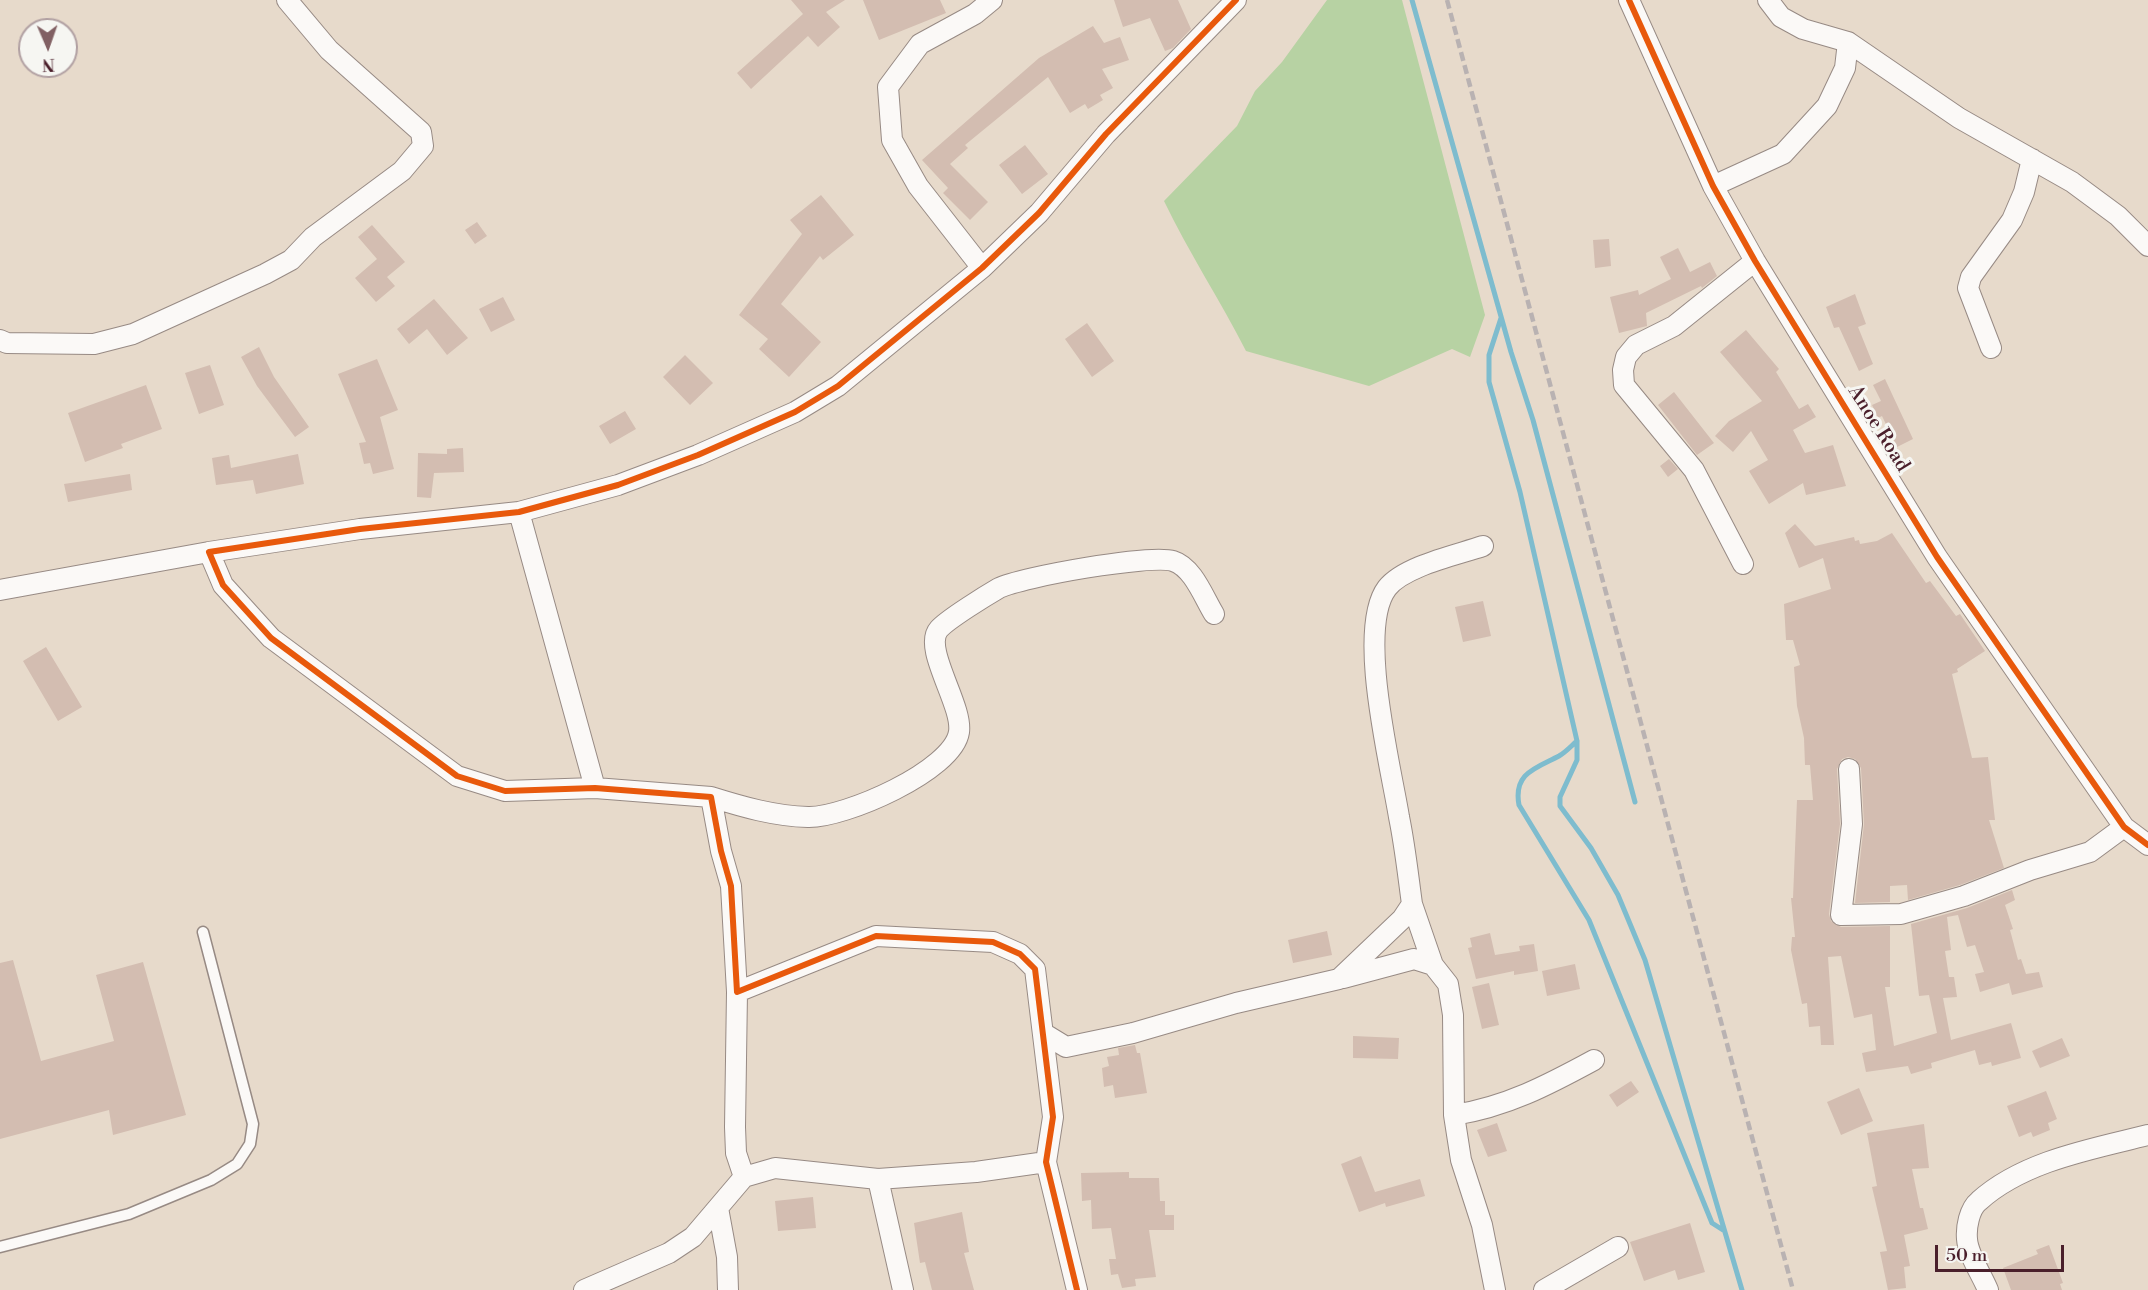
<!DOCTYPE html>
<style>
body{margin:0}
#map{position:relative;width:2148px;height:1290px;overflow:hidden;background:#e7dacb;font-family:"Libre Bodoni",serif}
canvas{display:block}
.north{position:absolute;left:18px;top:18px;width:60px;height:60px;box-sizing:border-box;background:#f6f6f2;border:2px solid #b1a0a2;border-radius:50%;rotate:178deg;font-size:16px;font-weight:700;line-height:24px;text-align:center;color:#4a1f2b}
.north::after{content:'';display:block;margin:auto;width:21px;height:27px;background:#816063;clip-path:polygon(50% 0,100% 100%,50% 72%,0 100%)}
.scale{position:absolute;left:1935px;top:1245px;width:129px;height:27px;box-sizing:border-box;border:3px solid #4a1f2b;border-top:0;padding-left:8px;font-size:18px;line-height:21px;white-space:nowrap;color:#4a1f2b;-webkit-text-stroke:4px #f6f6f2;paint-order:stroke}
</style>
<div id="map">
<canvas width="2148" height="1290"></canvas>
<div class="north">N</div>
<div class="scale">50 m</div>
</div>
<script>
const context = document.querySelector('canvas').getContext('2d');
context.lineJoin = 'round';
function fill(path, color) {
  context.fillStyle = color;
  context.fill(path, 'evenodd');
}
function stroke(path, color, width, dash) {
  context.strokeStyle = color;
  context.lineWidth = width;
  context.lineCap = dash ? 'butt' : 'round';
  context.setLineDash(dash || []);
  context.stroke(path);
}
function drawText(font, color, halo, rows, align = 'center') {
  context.font = font + ' "Libre Bodoni",serif';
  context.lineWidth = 6;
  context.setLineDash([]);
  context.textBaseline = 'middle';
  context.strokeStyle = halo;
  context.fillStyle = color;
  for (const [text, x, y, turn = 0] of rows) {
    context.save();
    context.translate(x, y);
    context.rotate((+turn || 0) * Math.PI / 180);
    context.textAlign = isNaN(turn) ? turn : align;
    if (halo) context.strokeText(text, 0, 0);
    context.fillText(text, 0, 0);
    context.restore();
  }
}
fill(new Path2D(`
 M 1327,0 L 1402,0 L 1485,315 L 1470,357 L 1452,349 L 1369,386 L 1246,351 C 1220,300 1189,253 1164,201 L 1237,126 L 1255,91 L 1282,62 Z`), '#b7d2a3');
stroke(new Path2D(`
 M 1412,0 L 1511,352 L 1533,420 L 1635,802
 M 1501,318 L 1489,355 L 1489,382 L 1520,492 L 1577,741 L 1577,760 L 1560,797 L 1560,806 L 1591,848 L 1618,895 L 1645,960 L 1742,1290
 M 1577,741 C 1571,746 1566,752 1559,756 C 1536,768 1513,773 1519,805 L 1589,920 L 1712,1223 L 1723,1230`), '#7ebcce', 5);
fill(new Path2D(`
 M 791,0 L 845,0 L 826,12 L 840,27 L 818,47 L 808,36 L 751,89 L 737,73 L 803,14 Z
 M 863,0 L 940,0 L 946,13 L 879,40 Z
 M 1114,0 L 1178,0 L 1191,29 L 1173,48 L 1165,51 L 1150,18 L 1123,27 Z
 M 1093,26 L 1104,43 L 1120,37 L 1129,60 L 1102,69 L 1113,88 L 1100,95 L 1103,100 L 1088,109 L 1085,104 L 1070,113 L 1048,77 L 965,145 L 968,148 L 950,164 L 988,202 L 970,220 L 943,193 L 948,188 L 922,160 L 1039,58 Z
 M 1025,145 L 1048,174 L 1022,194 L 999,165 Z
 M 821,195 L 854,235 L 823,260 L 820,256 L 781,304 L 821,342 L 789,377 L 759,349 L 768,339 L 739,315 L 802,234 L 790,220 Z
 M 477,222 L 487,236 L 475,244 L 465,230 Z
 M 372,225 L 405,262 L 387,277 L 395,286 L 376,302 L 355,278 L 377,259 L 358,237 Z
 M 1609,239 L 1611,266 L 1595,268 L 1593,240 Z
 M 1678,248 L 1690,272 L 1710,262 L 1717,276 L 1702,288 L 1701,286 L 1646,313 L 1647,326 L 1619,333 L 1610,297 L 1638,290 L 1639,295 L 1671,279 L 1660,257 Z
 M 1855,294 L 1866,324 L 1858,327 L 1873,364 L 1859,371 L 1839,327 L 1834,328 L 1826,307 Z
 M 503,297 L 515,320 L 491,332 L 479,309 Z
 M 434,299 L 468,338 L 447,355 L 427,329 L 409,344 L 397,329 Z
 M 1087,323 L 1114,361 L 1092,377 L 1065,339 Z
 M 1746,330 L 1779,369 L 1776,372 L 1799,409 L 1808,404 L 1816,417 L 1793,430 L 1805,453 L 1833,445 L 1846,486 L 1806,495 L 1803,483 L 1769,504 L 1749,471 L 1768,460 L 1751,431 L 1733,452 L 1715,436 L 1729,421 L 1762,401 L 1720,352 Z
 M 259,347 L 274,377 L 309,427 L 295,437 L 257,386 L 241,357 Z
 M 685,355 L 713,383 L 690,405 L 663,377 Z
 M 377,359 L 398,410 L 380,417 L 394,469 L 373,474 L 370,463 L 364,464 L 359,443 L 366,442 L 338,374 Z
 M 210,365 L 224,405 L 199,414 L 185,373 Z
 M 1885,379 L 1913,439 L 1897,447 L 1882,416 L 1878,418 L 1872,405 L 1881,401 L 1873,385 Z
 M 146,385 L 162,429 L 121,444 L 123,448 L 85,462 L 68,413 Z
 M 1674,392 L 1714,443 L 1697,455 L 1658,405 Z
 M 625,411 L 636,429 L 610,444 L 599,426 Z
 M 463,448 L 464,472 L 434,473 L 431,498 L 417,497 L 418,453 L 447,454 L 447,449 Z
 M 298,454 L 304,484 L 256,494 L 253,480 L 216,485 L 212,458 L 229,455 L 231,468 Z
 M 1669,459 L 1678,469 L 1668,477 L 1660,466 Z
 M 130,474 L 132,490 L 68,502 L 64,484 Z
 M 1795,524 L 1815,546 L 1854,537 L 1855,541 L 1859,540 L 1860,544 L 1877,541 L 1892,533 L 1926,583 L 1930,581 L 1956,616 L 1960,614 L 1985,651 L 1957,669 L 1958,672 L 1952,674 L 1972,758 L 1988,757 L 1995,820 L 1989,820 L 2004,868 L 1960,885 L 1908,900 L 1907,885 L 1890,886 L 1890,902 L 1855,903 L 1864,824 L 1861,768 L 1855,759 L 1848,757 L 1842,759 L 1837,769 L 1840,824 L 1829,914 L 1831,921 L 1841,927 L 1890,926 L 1890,987 L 1885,987 L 1894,1046 L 1937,1033 L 1929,995 L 1919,996 L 1911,924 L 1967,908 L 2012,890 L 2015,900 L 2005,905 L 2013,929 L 2010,930 L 2018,960 L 2021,959 L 2026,974 L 2039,972 L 2043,987 L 2012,995 L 2009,983 L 1980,992 L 1975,974 L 1984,972 L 1975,945 L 1967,947 L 1958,915 L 1947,917 L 1951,950 L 1945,951 L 1949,977 L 1954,977 L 1957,997 L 1943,998 L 1951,1040 L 2011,1023 L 2021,1058 L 1992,1066 L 1991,1062 L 1979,1065 L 1975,1050 L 1931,1063 L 1932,1068 L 1911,1074 L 1908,1066 L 1866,1072 L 1862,1053 L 1876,1050 L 1872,1014 L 1854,1018 L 1841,956 L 1828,957 L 1834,1045 L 1821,1045 L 1820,1026 L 1809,1027 L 1807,1003 L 1802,1004 L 1791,950 L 1792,937 L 1795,937 L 1791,898 L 1793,898 L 1797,800 L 1813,800 L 1810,765 L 1805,765 L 1804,738 L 1797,706 L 1794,667 L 1800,665 L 1793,640 L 1786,640 L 1784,604 L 1831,589 L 1823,558 L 1799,568 L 1785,533 Z
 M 1483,601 L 1491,636 L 1463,642 L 1455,607 Z
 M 46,647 L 82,707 L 58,721 L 23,661 Z
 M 1327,931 L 1332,955 L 1293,963 L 1288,940 Z
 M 1490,933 L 1495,955 L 1520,951 L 1519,946 L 1534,944 L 1538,971 L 1514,975 L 1514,971 L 1476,979 L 1468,948 L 1472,947 L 1470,938 Z
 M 13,960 L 41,1061 L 114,1041 L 96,975 L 143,962 L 186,1115 L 113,1135 L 109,1110 L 0,1139 L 0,963 Z
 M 1575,964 L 1580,989 L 1547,996 L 1542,971 Z
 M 1489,983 L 1499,1025 L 1482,1029 L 1472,987 Z
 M 1353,1036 L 1399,1038 L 1398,1059 L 1353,1058 Z
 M 2062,1038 L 2070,1056 L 2040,1068 L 2032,1051 Z
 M 1135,1045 L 1137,1053 L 1140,1053 L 1147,1093 L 1115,1098 L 1113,1085 L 1104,1087 L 1102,1068 L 1109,1066 L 1107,1057 L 1119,1055 L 1118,1048 Z
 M 1631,1081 L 1639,1092 L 1617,1107 L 1609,1095 Z
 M 1859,1088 L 1873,1121 L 1841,1135 L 1827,1102 Z
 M 2046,1091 L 2057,1119 L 2048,1123 L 2050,1130 L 2033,1137 L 2031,1132 L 2019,1137 L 2007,1106 Z
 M 1497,1123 L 1507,1151 L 1488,1157 L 1477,1130 Z
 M 1924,1124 L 1929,1168 L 1912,1169 L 1920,1208 L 1923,1208 L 1928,1229 L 1904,1235 L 1910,1266 L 1904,1267 L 1906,1288 L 1888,1290 L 1880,1252 L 1887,1251 L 1872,1187 L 1877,1186 L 1867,1133 Z
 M 1361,1156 L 1375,1192 L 1420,1179 L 1425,1196 L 1386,1207 L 1385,1203 L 1359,1212 L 1341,1164 Z
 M 1129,1172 L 1129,1178 L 1159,1178 L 1160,1201 L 1165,1201 L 1165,1215 L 1174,1215 L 1174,1230 L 1149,1230 L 1156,1277 L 1135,1279 L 1136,1286 L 1122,1288 L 1118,1274 L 1111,1275 L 1109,1259 L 1116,1259 L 1111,1228 L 1092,1229 L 1091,1200 L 1082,1201 L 1081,1173 Z
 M 813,1197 L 816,1228 L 778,1231 L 775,1201 Z
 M 962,1212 L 969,1252 L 964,1253 L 974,1290 L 932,1290 L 925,1262 L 920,1263 L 914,1223 Z
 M 1690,1223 L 1705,1272 L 1678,1280 L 1675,1270 L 1644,1281 L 1630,1242 Z
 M 2049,1245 L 2063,1283 L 2060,1284 L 2062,1290 L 2011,1290 L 2003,1268 L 2038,1254 L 2036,1250 Z`), '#d3bdb1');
const lane = new Path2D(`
 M 0,1247 L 129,1214 L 211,1180 L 237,1164 L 250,1144 L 253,1124 L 203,932`);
const street = new Path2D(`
 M 1629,0 L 1713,186 L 1755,261 L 1937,557 L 2124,827 L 2148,845
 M 1768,0 L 1781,17 L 1803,29 L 1848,42 L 1959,118 L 2072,182 L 2118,216 L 2148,246
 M 1713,186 L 1783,154 L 1827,106 L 1845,68 L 1848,42
 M 982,268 L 918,186 L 892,140 L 888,87 L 920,44 L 975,14 L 992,0
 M 0,340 L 7,343 L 94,344 L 133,334 L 265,274 L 291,260 L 313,237 L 402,171 L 423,146 L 421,132 L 329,50 L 287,0
 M 1991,348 L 1968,288 L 1971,277 L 2012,220 L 2024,192 L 2032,159
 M 519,512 L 595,788
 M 1743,564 L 1694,470 L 1624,385 L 1623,370 L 1626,357 L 1636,345 L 1674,326 L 1755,261
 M 0,590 L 209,552
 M 1849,769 L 1852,824 L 1841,915 L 1901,914 L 1964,896 L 2030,870 L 2090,852 L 2124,827
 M 711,797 C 743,807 774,816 808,817 C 844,818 953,771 959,732 C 963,705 922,648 939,629 C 948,619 987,595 999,588 C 1021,577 1151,554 1173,561 C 1193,567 1204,598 1214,614
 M 1412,904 L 1433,965
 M 1343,978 L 1414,959 L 1433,965 L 1448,984 L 1453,1015 L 1454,1115 L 1461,1160 L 1482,1225 L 1495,1290
 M 737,992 L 735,1127 L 736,1153 L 744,1177 L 775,1168 L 878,1179 L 976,1172 L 1046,1162
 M 1043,1033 L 1066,1047 L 1133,1033 L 1236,1003 L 1339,979 L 1402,919 L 1412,904 C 1408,875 1405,846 1399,817 C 1391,767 1356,629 1387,588 C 1404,566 1457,555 1483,546
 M 1454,1115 C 1506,1107 1548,1085 1594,1060
 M 878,1179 L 903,1290
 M 718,1208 L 727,1257 L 728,1290
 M 584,1290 L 669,1253 L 693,1237 L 744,1177
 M 1077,1290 L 1046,1162 L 1053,1117 L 1035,969 L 1020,954 L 993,942 L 876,936 L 737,992 L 731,886 L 721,851 L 711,797 L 595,788 L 505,791 L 457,776 L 271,638 L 223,585 L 209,552 L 360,529 L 519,512 L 618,485 L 698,455 L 795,412 L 838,386 L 982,268 L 1039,213 L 1106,134 L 1236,0
 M 1544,1290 L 1618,1247
 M 1988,1290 C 1982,1275 1968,1255 1967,1239 C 1966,1228 1969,1209 1979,1201 C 2023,1161 2092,1149 2148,1135`);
stroke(lane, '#978a84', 13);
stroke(street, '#978a84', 22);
stroke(lane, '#fbf9f7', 10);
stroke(street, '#fbf9f7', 20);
stroke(new Path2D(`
 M 1447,0 L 1793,1290`), '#b9b2b2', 4.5, [9, 4.5]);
stroke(new Path2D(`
 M 1629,0 L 1713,186 L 1755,261 L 1937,557 L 2124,827 L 2148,845
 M 1077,1290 L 1046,1162 L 1053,1117 L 1035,969 L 1020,954 L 993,942 L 876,936 L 737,992 L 731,886 L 721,851 L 711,797 L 595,788 L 505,791 L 457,776 L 271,638 L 223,585 L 209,552 L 360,529 L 519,512 L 618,485 L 698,455 L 795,412 L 838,386 L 982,268 L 1039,213 L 1106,134 L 1236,0`), '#e8590c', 6);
drawText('20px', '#4a1f2b', '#f6f6f2', [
 ["Anoe Road",1878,429,58]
]);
</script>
